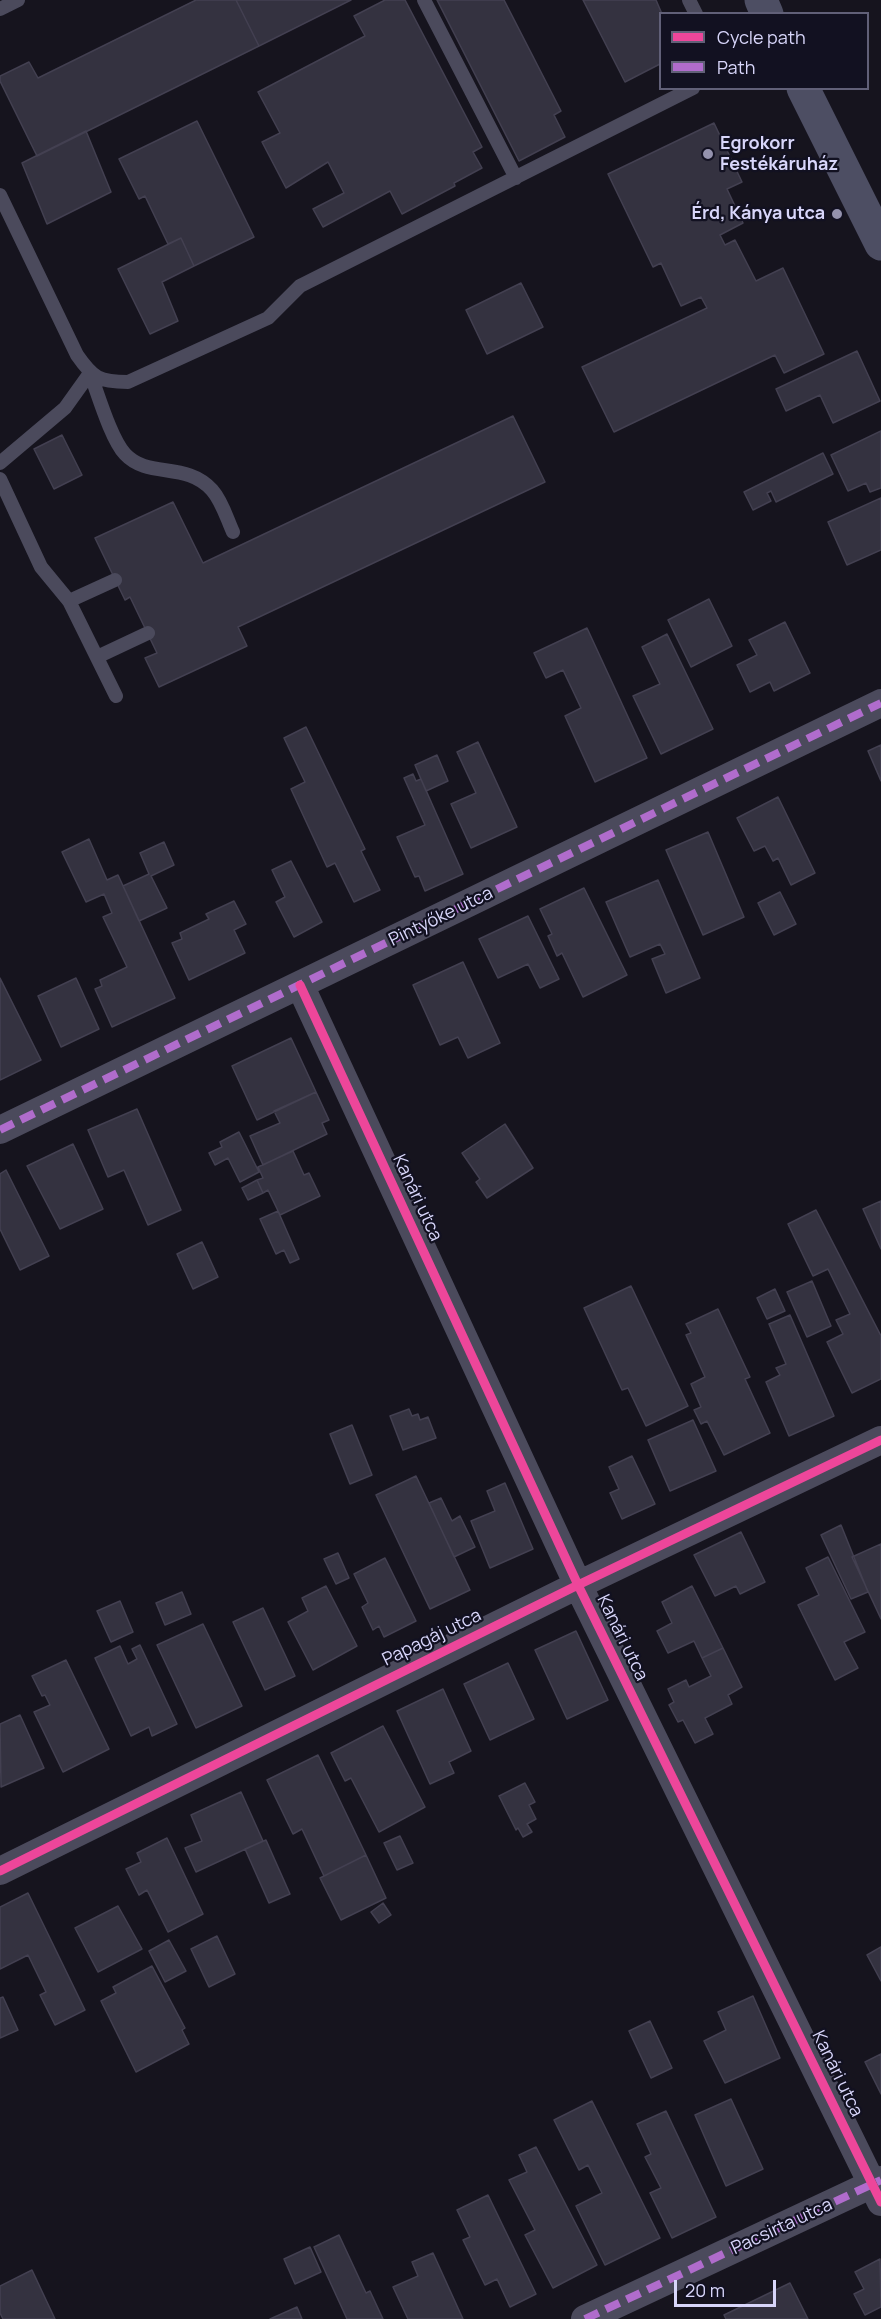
<!DOCTYPE html>
<meta charset="utf-8">
<style>
body{margin:0}
#map{position:relative;width:881px;height:2319px;overflow:hidden;background:#16141e;font-family:Manrope,sans-serif}
canvas{display:block}
.legend{position:absolute;left:659px;top:12px;width:210px;height:78px;box-sizing:border-box;background:#121121;border:2px solid #616078;margin:0;padding:8px 10px;list-style:none;font-size:18px;color:#d8d6fa}
.legend li{display:flex;align-items:center;gap:12px;height:30px}
.legend b{width:30px;border:2px solid #616078}
.scale{position:absolute;left:674px;top:2280px;width:102px;height:27px;box-sizing:border-box;border:3px solid #d8d6fa;border-top:0;padding-left:8px;font-size:18px;line-height:21px;white-space:nowrap;color:#d8d6fa;-webkit-text-stroke:4px #121121;paint-order:stroke}
</style>
<div id="map">
<canvas width="881" height="2319"></canvas>
<ul class="legend">
<li><b style="height:8px;background:#ed469a"></b>Cycle path</li>
<li><b style="height:8px;background:#b06ccc"></b>Path</li>
</ul>
<div class="scale">20 m</div>
</div>
<script>
const context = document.querySelector('canvas').getContext('2d');
context.lineJoin = 'round';
function fill(path, color) {
  context.fillStyle = color;
  context.fill(path, 'evenodd');
}
function stroke(path, color, width, dash) {
  context.strokeStyle = color;
  context.lineWidth = width;
  context.lineCap = dash ? 'butt' : 'round';
  context.setLineDash(dash || []);
  context.stroke(path);
}
function drawText(font, color, halo, rows, align = 'center') {
  context.font = font + ' Manrope,sans-serif';
  context.lineWidth = 4.5;
  context.setLineDash([]);
  context.textBaseline = 'middle';
  context.strokeStyle = halo;
  context.fillStyle = color;
  for (const [text, x, y, turn = 0] of rows) {
    context.save();
    context.translate(x, y);
    context.rotate((+turn || 0) * Math.PI / 180);
    context.textAlign = isNaN(turn) ? turn : align;
    if (halo) context.strokeText(text, 0, 0);
    context.fillText(text, 0, 0);
    context.restore();
  }
}
const building = new Path2D(`
 M 196,0 L 236,0 L 259,46 L 37,156 L 0,81 L 0,76 L 29,62 L 38,78 Z
 M 236,0 L 351,0 L 259,46 Z
 M 385,0 L 405,0 L 482,147 L 473,152 L 482,168 L 454,183 L 455,186 L 402,214 L 390,191 L 323,227 L 313,209 L 344,193 L 328,162 L 286,188 L 262,142 L 280,133 L 258,92 L 365,36 L 354,16 Z
 M 437,0 L 504,0 L 561,111 L 554,115 L 565,137 L 519,161 Z
 M 583,0 L 656,0 L 662,14 L 660,64 L 625,82 Z
 M 197,121 L 254,237 L 194,266 L 181,238 L 168,244 L 145,196 L 139,199 L 119,159 Z
 M 714,123 L 742,182 L 727,189 L 743,223 L 720,235 L 725,245 L 735,240 L 756,281 L 783,268 L 824,354 L 784,373 L 775,355 L 614,432 L 582,367 L 707,308 L 701,297 L 681,306 L 661,263 L 653,267 L 608,174 Z
 M 86,131 L 111,192 L 47,224 L 22,163 Z
 M 181,238 L 194,266 L 162,282 L 178,321 L 150,334 L 118,269 Z
 M 521,283 L 543,327 L 487,354 L 466,310 Z
 M 857,351 L 880,401 L 833,423 L 820,395 L 786,411 L 776,389 Z
 M 513,416 L 545,482 L 238,627 L 247,646 L 159,687 L 145,658 L 157,653 L 130,597 L 125,600 L 95,538 L 173,502 L 203,563 Z
 M 881,431 L 881,488 L 870,492 L 866,483 L 848,491 L 831,455 Z
 M 62,435 L 82,475 L 54,489 L 34,449 Z
 M 823,453 L 833,474 L 776,502 L 771,491 L 767,493 L 771,501 L 753,510 L 744,492 Z
 M 881,498 L 881,550 L 847,565 L 828,522 Z
 M 709,599 L 732,646 L 691,667 L 668,620 Z
 M 785,622 L 810,673 L 774,691 L 770,682 L 750,692 L 737,665 L 757,655 L 749,640 Z
 M 587,628 L 647,758 L 595,782 L 565,716 L 581,708 L 563,670 L 546,678 L 534,653 Z
 M 667,634 L 713,729 L 661,754 L 633,696 L 660,684 L 642,647 Z
 M 306,727 L 365,849 L 361,851 L 380,890 L 354,902 L 335,863 L 327,867 L 291,789 L 305,782 L 284,738 Z
 M 478,742 L 517,827 L 471,848 L 451,804 L 476,793 L 457,752 Z
 M 881,745 L 881,781 L 868,751 Z
 M 437,755 L 448,781 L 426,791 L 415,765 Z
 M 413,774 L 416,781 L 421,779 L 463,874 L 425,891 L 419,876 L 415,877 L 397,837 L 425,825 L 404,778 Z
 M 778,797 L 815,873 L 791,885 L 778,858 L 773,861 L 765,846 L 754,851 L 737,818 Z
 M 708,832 L 744,917 L 703,935 L 666,850 Z
 M 89,839 L 107,880 L 118,875 L 175,998 L 112,1027 L 95,989 L 102,986 L 100,980 L 127,967 L 103,917 L 112,913 L 104,894 L 86,902 L 62,852 Z
 M 164,842 L 174,865 L 151,876 L 167,908 L 139,921 L 123,886 L 149,874 L 140,853 Z
 M 291,861 L 322,922 L 294,937 L 276,902 L 285,897 L 272,870 Z
 M 658,880 L 700,978 L 666,993 L 652,959 L 665,954 L 660,944 L 630,957 L 606,902 Z
 M 584,888 L 627,975 L 583,997 L 562,953 L 557,956 L 548,936 L 552,934 L 540,909 Z
 M 780,892 L 796,924 L 774,935 L 758,903 Z
 M 234,901 L 246,924 L 234,930 L 245,953 L 189,980 L 172,943 L 182,939 L 180,933 L 209,919 L 206,914 Z
 M 528,916 L 559,979 L 540,988 L 528,964 L 498,978 L 479,939 Z
 M 463,962 L 500,1043 L 468,1058 L 458,1037 L 440,1045 L 413,985 Z
 M 0,978 L 41,1060 L 0,1080 Z
 M 76,978 L 99,1029 L 61,1047 L 38,996 Z
 M 291,1038 L 316,1092 L 257,1120 L 232,1066 Z
 M 316,1092 L 329,1120 L 322,1123 L 327,1134 L 263,1165 L 250,1136 L 280,1123 L 274,1111 Z
 M 137,1109 L 181,1210 L 148,1225 L 124,1170 L 108,1177 L 88,1130 Z
 M 505,1124 L 533,1168 L 487,1198 L 476,1182 L 480,1179 L 462,1153 Z
 M 239,1132 L 259,1172 L 240,1182 L 228,1158 L 215,1165 L 209,1153 L 222,1147 L 220,1142 Z
 M 73,1144 L 103,1209 L 60,1229 L 27,1166 Z
 M 293,1151 L 304,1175 L 309,1173 L 320,1196 L 280,1215 L 268,1190 L 263,1193 L 257,1180 L 263,1178 L 258,1167 Z
 M 6,1170 L 49,1256 L 20,1270 L 0,1229 L 0,1174 Z
 M 257,1180 L 263,1193 L 248,1200 L 242,1188 Z
 M 881,1201 L 881,1249 L 863,1209 Z
 M 816,1210 L 881,1336 L 881,1379 L 852,1393 L 827,1342 L 843,1334 L 836,1320 L 850,1314 L 828,1269 L 813,1276 L 788,1224 Z
 M 278,1211 L 299,1259 L 290,1263 L 284,1250 L 276,1254 L 260,1219 Z
 M 202,1242 L 218,1277 L 193,1289 L 177,1254 Z
 M 812,1281 L 831,1326 L 807,1337 L 787,1292 Z
 M 631,1286 L 688,1406 L 646,1426 L 628,1388 L 622,1390 L 584,1308 Z
 M 775,1289 L 785,1311 L 767,1319 L 757,1298 Z
 M 718,1309 L 750,1377 L 745,1379 L 770,1433 L 724,1455 L 707,1421 L 701,1424 L 694,1410 L 701,1407 L 691,1384 L 705,1377 L 686,1335 L 691,1333 L 686,1324 Z
 M 790,1315 L 834,1416 L 789,1436 L 766,1382 L 780,1375 L 776,1368 L 786,1364 L 769,1324 Z
 M 409,1409 L 412,1416 L 418,1414 L 420,1420 L 428,1417 L 436,1438 L 403,1450 L 390,1416 Z
 M 693,1420 L 716,1471 L 670,1491 L 648,1440 Z
 M 352,1425 L 372,1475 L 350,1484 L 330,1434 Z
 M 632,1456 L 655,1504 L 622,1519 L 610,1493 L 619,1489 L 609,1467 Z
 M 416,1476 L 470,1590 L 430,1609 L 376,1495 Z
 M 505,1483 L 533,1549 L 490,1568 L 471,1521 L 495,1511 L 487,1491 Z
 M 441,1498 L 452,1521 L 460,1516 L 475,1547 L 454,1557 L 429,1503 Z
 M 841,1525 L 868,1592 L 851,1599 L 821,1535 Z
 M 741,1532 L 765,1582 L 740,1594 L 736,1586 L 715,1596 L 694,1555 Z
 M 881,1544 L 881,1619 L 852,1557 Z
 M 338,1553 L 349,1578 L 336,1584 L 324,1559 Z
 M 828,1557 L 865,1632 L 844,1642 L 858,1668 L 835,1680 L 798,1605 L 819,1595 L 806,1568 Z
 M 385,1558 L 416,1621 L 384,1637 L 379,1626 L 373,1630 L 362,1607 L 368,1603 L 354,1574 Z
 M 326,1586 L 357,1646 L 313,1670 L 288,1622 L 308,1611 L 302,1598 Z
 M 692,1586 L 723,1648 L 702,1658 L 694,1641 L 668,1653 L 657,1631 L 672,1623 L 662,1602 Z
 M 182,1592 L 191,1614 L 165,1625 L 156,1603 Z
 M 120,1601 L 133,1632 L 111,1642 L 97,1611 Z
 M 263,1608 L 295,1676 L 265,1690 L 233,1622 Z
 M 203,1624 L 242,1706 L 196,1728 L 157,1645 Z
 M 576,1631 L 608,1700 L 567,1719 L 535,1650 Z
 M 140,1645 L 177,1724 L 152,1736 L 149,1727 L 131,1736 L 95,1658 L 120,1646 L 128,1664 L 137,1659 L 132,1649 Z
 M 723,1648 L 742,1687 L 728,1695 L 732,1704 L 705,1718 L 713,1734 L 695,1743 L 683,1720 L 678,1722 L 669,1705 L 674,1702 L 668,1689 L 686,1680 L 689,1687 L 711,1676 L 702,1658 Z
 M 66,1660 L 109,1749 L 63,1772 L 34,1712 L 50,1705 L 45,1695 L 42,1696 L 32,1676 Z
 M 508,1663 L 534,1719 L 490,1740 L 464,1684 Z
 M 443,1689 L 471,1751 L 449,1762 L 454,1773 L 430,1784 L 397,1711 Z
 M 20,1715 L 44,1768 L 1,1787 L 0,1724 Z
 M 383,1726 L 425,1807 L 379,1832 L 351,1778 L 345,1781 L 331,1753 Z
 M 318,1755 L 366,1855 L 324,1876 L 302,1829 L 293,1834 L 267,1780 Z
 M 525,1783 L 535,1802 L 529,1805 L 536,1819 L 527,1824 L 532,1832 L 523,1837 L 518,1828 L 516,1830 L 499,1796 Z
 M 241,1792 L 263,1841 L 196,1872 L 185,1848 L 202,1841 L 191,1815 Z
 M 400,1836 L 413,1863 L 397,1870 L 384,1843 Z
 M 167,1838 L 203,1914 L 168,1932 L 147,1890 L 139,1895 L 126,1869 L 141,1862 L 137,1853 Z
 M 266,1840 L 290,1894 L 269,1903 L 245,1849 Z
 M 366,1855 L 386,1898 L 341,1920 L 320,1878 Z
 M 28,1893 L 85,2010 L 55,2025 L 40,1995 L 46,1992 L 28,1955 L 0,1969 L 0,1907 Z
 M 383,1903 L 391,1915 L 379,1923 L 371,1912 Z
 M 118,1906 L 142,1949 L 98,1972 L 75,1928 Z
 M 217,1936 L 235,1974 L 209,1987 L 191,1949 Z
 M 169,1940 L 186,1971 L 165,1982 L 149,1951 Z
 M 881,1947 L 881,1981 L 867,1955 Z
 M 152,1966 L 185,2028 L 182,2030 L 189,2044 L 136,2072 L 101,2001 L 116,1993 L 113,1987 Z
 M 753,1996 L 780,2058 L 725,2083 L 704,2041 L 726,2030 L 718,2012 Z
 M 3,1997 L 18,2030 L 0,2038 L 0,1998 Z
 M 650,2021 L 672,2068 L 651,2078 L 629,2031 Z
 M 881,2054 L 881,2094 L 865,2062 Z
 M 731,2099 L 763,2169 L 726,2186 L 695,2115 Z
 M 592,2101 L 660,2238 L 605,2265 L 576,2206 L 602,2193 L 588,2165 L 579,2170 L 554,2120 Z
 M 666,2111 L 716,2217 L 672,2238 L 650,2193 L 661,2188 L 645,2157 L 651,2154 L 637,2124 Z
 M 536,2147 L 597,2265 L 553,2288 L 525,2235 L 535,2230 L 509,2180 L 527,2172 L 519,2155 Z
 M 488,2195 L 536,2294 L 510,2307 L 497,2279 L 485,2285 L 463,2240 L 470,2237 L 457,2210 Z
 M 339,2235 L 366,2293 L 370,2291 L 383,2319 L 347,2319 L 314,2247 Z
 M 310,2247 L 321,2272 L 295,2284 L 284,2259 Z
 M 433,2253 L 463,2319 L 408,2319 L 393,2287 L 418,2276 L 412,2262 Z
 M 880,2259 L 881,2307 L 865,2315 L 854,2294 L 864,2289 L 855,2272 Z
 M 32,2270 L 55,2319 L 3,2319 L 0,2313 L 0,2286 Z
 M 790,2283 L 808,2319 L 726,2319 L 724,2315 Z
 M 297,2307 L 302,2319 L 270,2319 Z`);
fill(building, '#343240');
stroke(building, '#434051', 1.5);
stroke(new Path2D(`
 M 424,0 L 516,178
 M 689,0 L 696,14
 M 0,9 L 18,0
 M 0,195 L 77,355 C 93,378 99,382 128,382 L 268,318 L 300,286 L 693,88
 M 90,373 C 98,394 111,439 125,454 C 148,479 186,461 212,490 C 222,501 227,519 233,532
 M 0,463 L 65,408 L 90,373
 M 0,479 L 41,567 L 69,601 L 116,696
 M 69,601 L 115,580
 M 97,657 L 148,633`), '#4b4a5c', 14);
stroke(new Path2D(`
 M 300,985 L 578,1585 L 881,2202
 M 0,1130 L 881,703
 M 0,1871 L 578,1585 L 881,1440
 M 585,2319 L 881,2180`), '#4b4a5c', 28);
stroke(new Path2D(`
 M 761,0 L 767,14
 M 803,88 L 881,244`), '#4d4e63', 33);
stroke(new Path2D(`
 M 0,1130 L 881,703
 M 585,2319 L 881,2180`), '#b06ccc', 8, [15, 8]);
stroke(new Path2D(`
 M 300,985 L 578,1585 L 881,2202
 M 0,1871 L 578,1585 L 881,1440`), '#ed469a', 9);
for (const [x, y, r, color] of [
 [708,154,6,"#9492ad"],
 [837,214,6,"#9492ad"]
]) {
  const dot = new Path2D();
  dot.arc(x, y, r, 0, 2 * Math.PI);
  context.fillStyle = color;
  context.fill(dot);
  stroke(dot, '#121121', 2);
}
drawText('bold 18px', '#d8d6fa', '#121121', [
 ["Egrokorr",720,144],
 ["Festékáruház",720,165],
 ["Érd, Kánya utca",825,214,"right"]
], 'left');
drawText('18px', '#d8d6fa', '#121121', [
 ["Pintyőke utca",441,917,-26],
 ["Kanári utca",417,1198,65],
 ["Papagáj utca",432,1638,-26],
 ["Kanári utca",622,1638,64],
 ["Kanári utca",837,2074,64],
 ["Pacsirta utca",782,2227,-25]
]);
</script>
